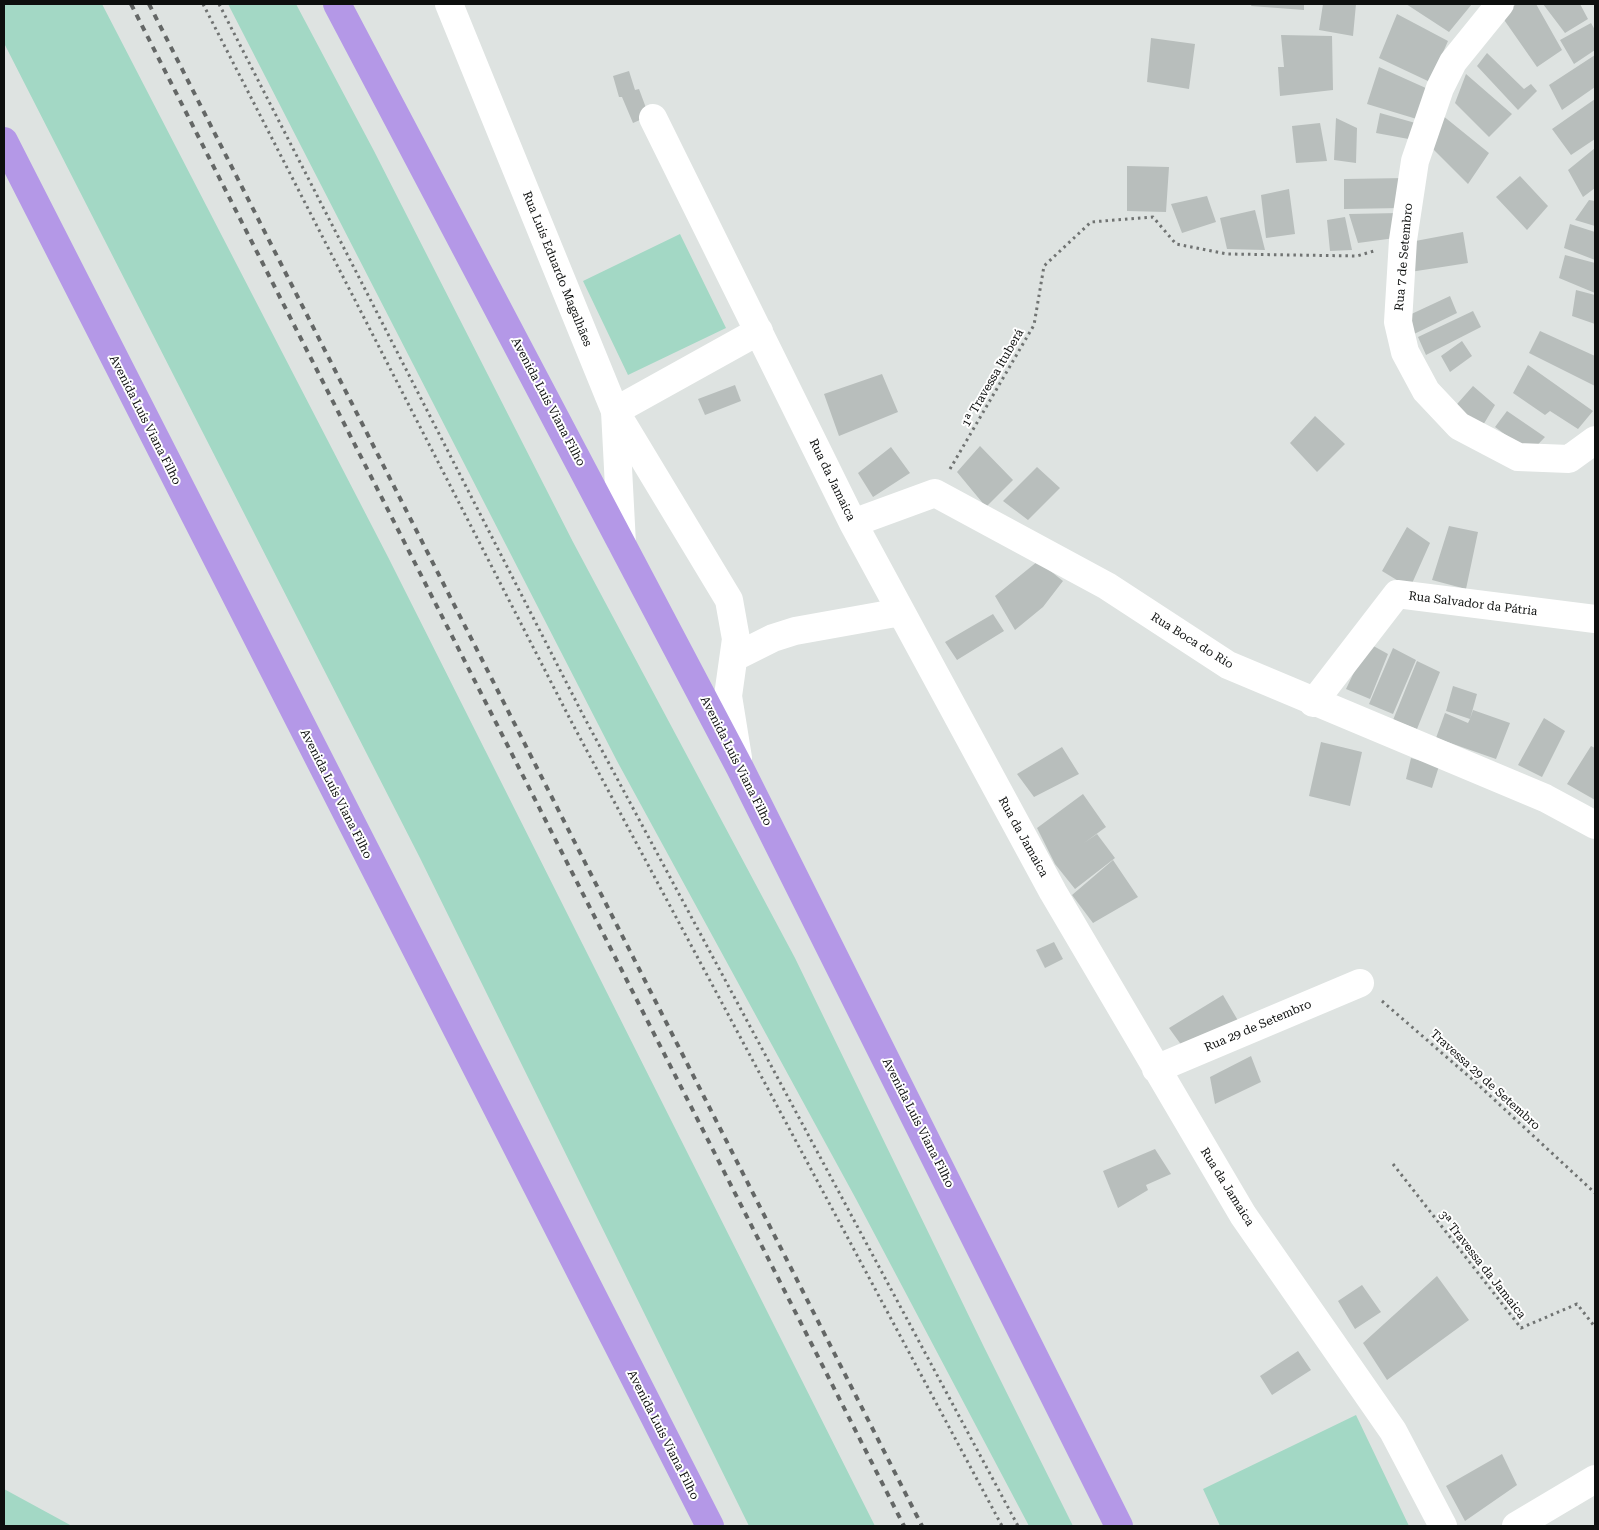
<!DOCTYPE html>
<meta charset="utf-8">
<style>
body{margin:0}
#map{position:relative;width:1599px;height:1530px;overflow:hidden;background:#dee3e1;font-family:"Roboto Serif",serif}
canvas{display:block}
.frame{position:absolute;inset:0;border:5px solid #0d0f0e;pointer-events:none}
</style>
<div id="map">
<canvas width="1599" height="1530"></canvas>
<div class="frame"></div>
</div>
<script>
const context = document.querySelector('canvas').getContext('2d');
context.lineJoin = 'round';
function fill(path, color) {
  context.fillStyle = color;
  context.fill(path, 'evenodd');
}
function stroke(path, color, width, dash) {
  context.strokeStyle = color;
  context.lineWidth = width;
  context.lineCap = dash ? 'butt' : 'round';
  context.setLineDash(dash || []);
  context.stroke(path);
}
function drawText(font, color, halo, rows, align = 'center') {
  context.font = font + ' "Roboto Serif",serif';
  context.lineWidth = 4;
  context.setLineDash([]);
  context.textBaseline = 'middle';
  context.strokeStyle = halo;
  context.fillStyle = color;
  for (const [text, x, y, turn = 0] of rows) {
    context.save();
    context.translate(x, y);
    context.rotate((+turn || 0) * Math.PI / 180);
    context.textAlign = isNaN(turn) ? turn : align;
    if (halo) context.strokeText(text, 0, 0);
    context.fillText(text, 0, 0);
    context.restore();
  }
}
fill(new Path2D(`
 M 4,4 L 102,4 L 388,557 L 875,1526 L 749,1526 L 420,858 L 7,49 L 4,43 Z
 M 228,4 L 296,4 L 374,151 L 573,542 L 795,958 L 983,1345 L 1073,1526 L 1029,1526 L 856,1199 L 617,761 Z
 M 680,234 L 726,328 L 628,375 L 583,281 Z
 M 1356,1415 L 1409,1526 L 1220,1526 L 1203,1489 Z
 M 4,1489 L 72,1526 L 4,1526 Z`), '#a3d8c5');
fill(new Path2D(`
 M 1252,4 L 1304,4 L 1304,10 L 1251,6 Z
 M 1323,4 L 1356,4 L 1353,36 L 1319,30 Z
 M 1406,4 L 1472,4 L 1449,32 Z
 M 1517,4 L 1536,4 L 1562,50 L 1537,67 L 1500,14 Z
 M 1543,4 L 1580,4 L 1588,19 L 1565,33 Z
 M 1397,14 L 1448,41 L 1430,82 L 1379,58 Z
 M 1591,23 L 1595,30 L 1595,50 L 1574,64 L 1560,40 Z
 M 1281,35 L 1332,36 L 1333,90 L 1280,96 L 1278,67 L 1284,67 Z
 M 1151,38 L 1195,44 L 1189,89 L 1147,82 Z
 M 1487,53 L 1524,89 L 1531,84 L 1537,91 L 1518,110 L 1477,66 Z
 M 1595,55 L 1595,87 L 1562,110 L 1549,85 Z
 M 1379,67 L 1428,89 L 1420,120 L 1367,104 Z
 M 629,71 L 635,90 L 639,89 L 649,116 L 633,123 L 622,97 L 619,97 L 613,76 Z
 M 1466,74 L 1512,114 L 1489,137 L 1455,103 Z
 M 1595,99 L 1595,139 L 1571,155 L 1552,129 Z
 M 1380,113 L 1419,124 L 1414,140 L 1376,133 Z
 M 1442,115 L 1489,153 L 1468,184 L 1432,148 Z
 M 1336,118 L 1357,128 L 1356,163 L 1334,160 Z
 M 1320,123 L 1327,161 L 1296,163 L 1292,126 Z
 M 1595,148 L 1595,188 L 1583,197 L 1568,170 Z
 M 1127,166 L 1169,167 L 1166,212 L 1127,211 Z
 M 1520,176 L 1548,206 L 1527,230 L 1496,197 Z
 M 1406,178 L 1401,208 L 1344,209 L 1344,179 Z
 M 1289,189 L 1295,234 L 1266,238 L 1261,195 Z
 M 1207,196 L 1216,222 L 1182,233 L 1171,204 Z
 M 1589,200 L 1595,201 L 1595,226 L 1575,220 Z
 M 1255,210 L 1265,250 L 1227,249 L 1220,218 Z
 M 1399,213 L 1395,238 L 1358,243 L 1349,214 Z
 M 1345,217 L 1352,250 L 1330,251 L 1327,220 Z
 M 1570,224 L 1595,232 L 1595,260 L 1564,248 Z
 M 1463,232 L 1468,263 L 1410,272 L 1410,242 Z
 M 1565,255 L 1595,263 L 1595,293 L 1559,278 Z
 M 1576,290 L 1595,295 L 1595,324 L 1572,316 Z
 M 1450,296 L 1457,313 L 1408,337 L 1405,317 Z
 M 1473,311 L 1481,327 L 1426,355 L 1418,337 Z
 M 1540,331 L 1595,356 L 1595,386 L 1529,353 Z
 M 1462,341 L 1472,356 L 1450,372 L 1441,356 Z
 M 1528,365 L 1593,411 L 1578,429 L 1550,411 L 1545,415 L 1513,393 Z
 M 882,374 L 898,412 L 839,436 L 824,394 Z
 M 735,385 L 741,401 L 705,415 L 698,399 Z
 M 1473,386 L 1495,405 L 1479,432 L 1450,412 Z
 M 1507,411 L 1545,437 L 1530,453 L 1495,427 Z
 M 1315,416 L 1345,444 L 1317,472 L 1290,443 Z
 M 980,446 L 1013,480 L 986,507 L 957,472 Z
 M 891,447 L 910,473 L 873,497 L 858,473 Z
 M 1037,467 L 1060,488 L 1028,520 L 1003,501 Z
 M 1449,526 L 1478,532 L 1466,589 L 1432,580 Z
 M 1407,527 L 1430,543 L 1410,588 L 1382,571 Z
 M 1038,561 L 1063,581 L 1043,607 L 1015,630 L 995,596 Z
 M 993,614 L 1004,631 L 957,660 L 945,642 Z
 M 1368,643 L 1388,654 L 1370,699 L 1346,689 Z
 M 1393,648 L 1416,660 L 1393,714 L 1369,704 Z
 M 1417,661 L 1440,672 L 1417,729 L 1393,720 Z
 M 1453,686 L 1477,694 L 1470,719 L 1473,710 L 1510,723 L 1496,759 L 1436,738 L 1445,713 L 1468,723 L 1470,719 L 1446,711 Z
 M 1544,718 L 1565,731 L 1542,777 L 1518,765 Z
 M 1321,742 L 1362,752 L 1350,806 L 1309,796 Z
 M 1591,746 L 1595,748 L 1595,800 L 1567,784 Z
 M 1062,747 L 1079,774 L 1034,797 L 1017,774 Z
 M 1411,758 L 1439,766 L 1432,788 L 1406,779 Z
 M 1083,794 L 1106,827 L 1084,843 L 1097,834 L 1115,858 L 1075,889 L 1055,864 L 1037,828 Z
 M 1113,860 L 1138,897 L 1093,923 L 1072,895 Z
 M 1054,942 L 1063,959 L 1045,968 L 1036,950 Z
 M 1223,995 L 1240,1024 L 1185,1050 L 1169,1028 Z
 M 1251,1056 L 1261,1082 L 1215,1104 L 1210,1077 Z
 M 1155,1149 L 1171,1174 L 1146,1185 L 1148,1190 L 1118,1208 L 1103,1171 Z
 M 1437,1276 L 1469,1320 L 1387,1380 L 1363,1343 Z
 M 1362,1285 L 1381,1312 L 1355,1329 L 1338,1301 Z
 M 1298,1351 L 1311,1370 L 1272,1395 L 1260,1376 Z
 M 1502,1454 L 1517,1485 L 1465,1521 L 1446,1486 Z`), '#b8bebc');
stroke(new Path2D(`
 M 203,4 L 571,721 L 1002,1526
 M 219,4 L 583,715 L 1018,1526
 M 950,469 L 1034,325 L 1044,266 L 1091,222 L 1153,217 L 1176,244 L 1227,254 L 1357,256 L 1374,251
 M 1382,1001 L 1473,1080 L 1595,1193
 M 1393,1164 L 1521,1328 L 1577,1304 L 1595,1327`), '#707372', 3, [2.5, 4]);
stroke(new Path2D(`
 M 1500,4 L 1453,62 L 1440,88 L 1415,161 L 1403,240 L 1398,322 L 1405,352 L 1426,391 L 1459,426 L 1518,457 L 1569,459 L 1595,440
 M 653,118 L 853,523 L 1053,892 L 1243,1215 L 1393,1431 L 1443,1526
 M 853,523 L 935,493 L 1107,586 L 1228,665 L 1545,798 L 1595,825
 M 735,657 L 773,638 L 795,631 L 901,612
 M 1313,703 L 1397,594 L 1595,619
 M 738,758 L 728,696 L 736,639 L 729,600 L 615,411 L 759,331
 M 1156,1069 L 1360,983
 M 1516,1526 L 1595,1479`), '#fff', 28);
stroke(new Path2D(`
 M 449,4 L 615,411 L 622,544`), '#fff', 28);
stroke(new Path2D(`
 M 337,4 L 740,768 L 1119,1526
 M 4,141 L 710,1526`), '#b498e7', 28);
stroke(new Path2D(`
 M 131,4 L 904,1526
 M 149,4 L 922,1526`), '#646766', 4, [6, 6]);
drawText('12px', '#0d0f0e', '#fff', [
 ["Rua 7 de Setembro",1404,257,-85],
 ["Rua Luís Eduardo Magalhães",557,269,68],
 ["1ª Travessa Ituberá",993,378,-60],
 ["Avenida Luís Viana Filho",548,402,62],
 ["Avenida Luís Viana Filho",145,420,63],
 ["Rua da Jamaica",832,480,64],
 ["Rua Salvador da Pátria",1473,604,7],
 ["Rua Boca do Rio",1192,641,32],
 ["Avenida Luís Viana Filho",736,761,63],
 ["Avenida Luís Viana Filho",336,794,63],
 ["Rua da Jamaica",1023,837,61],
 ["Rua 29 de Setembro",1258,1026,-23],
 ["Travessa 29 de Setembro",1485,1080,42],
 ["Avenida Luís Viana Filho",918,1123,63],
 ["Rua da Jamaica",1227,1187,58],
 ["3ª Travessa da Jamaica",1482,1265,52],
 ["Avenida Luís Viana Filho",663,1435,63]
]);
</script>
